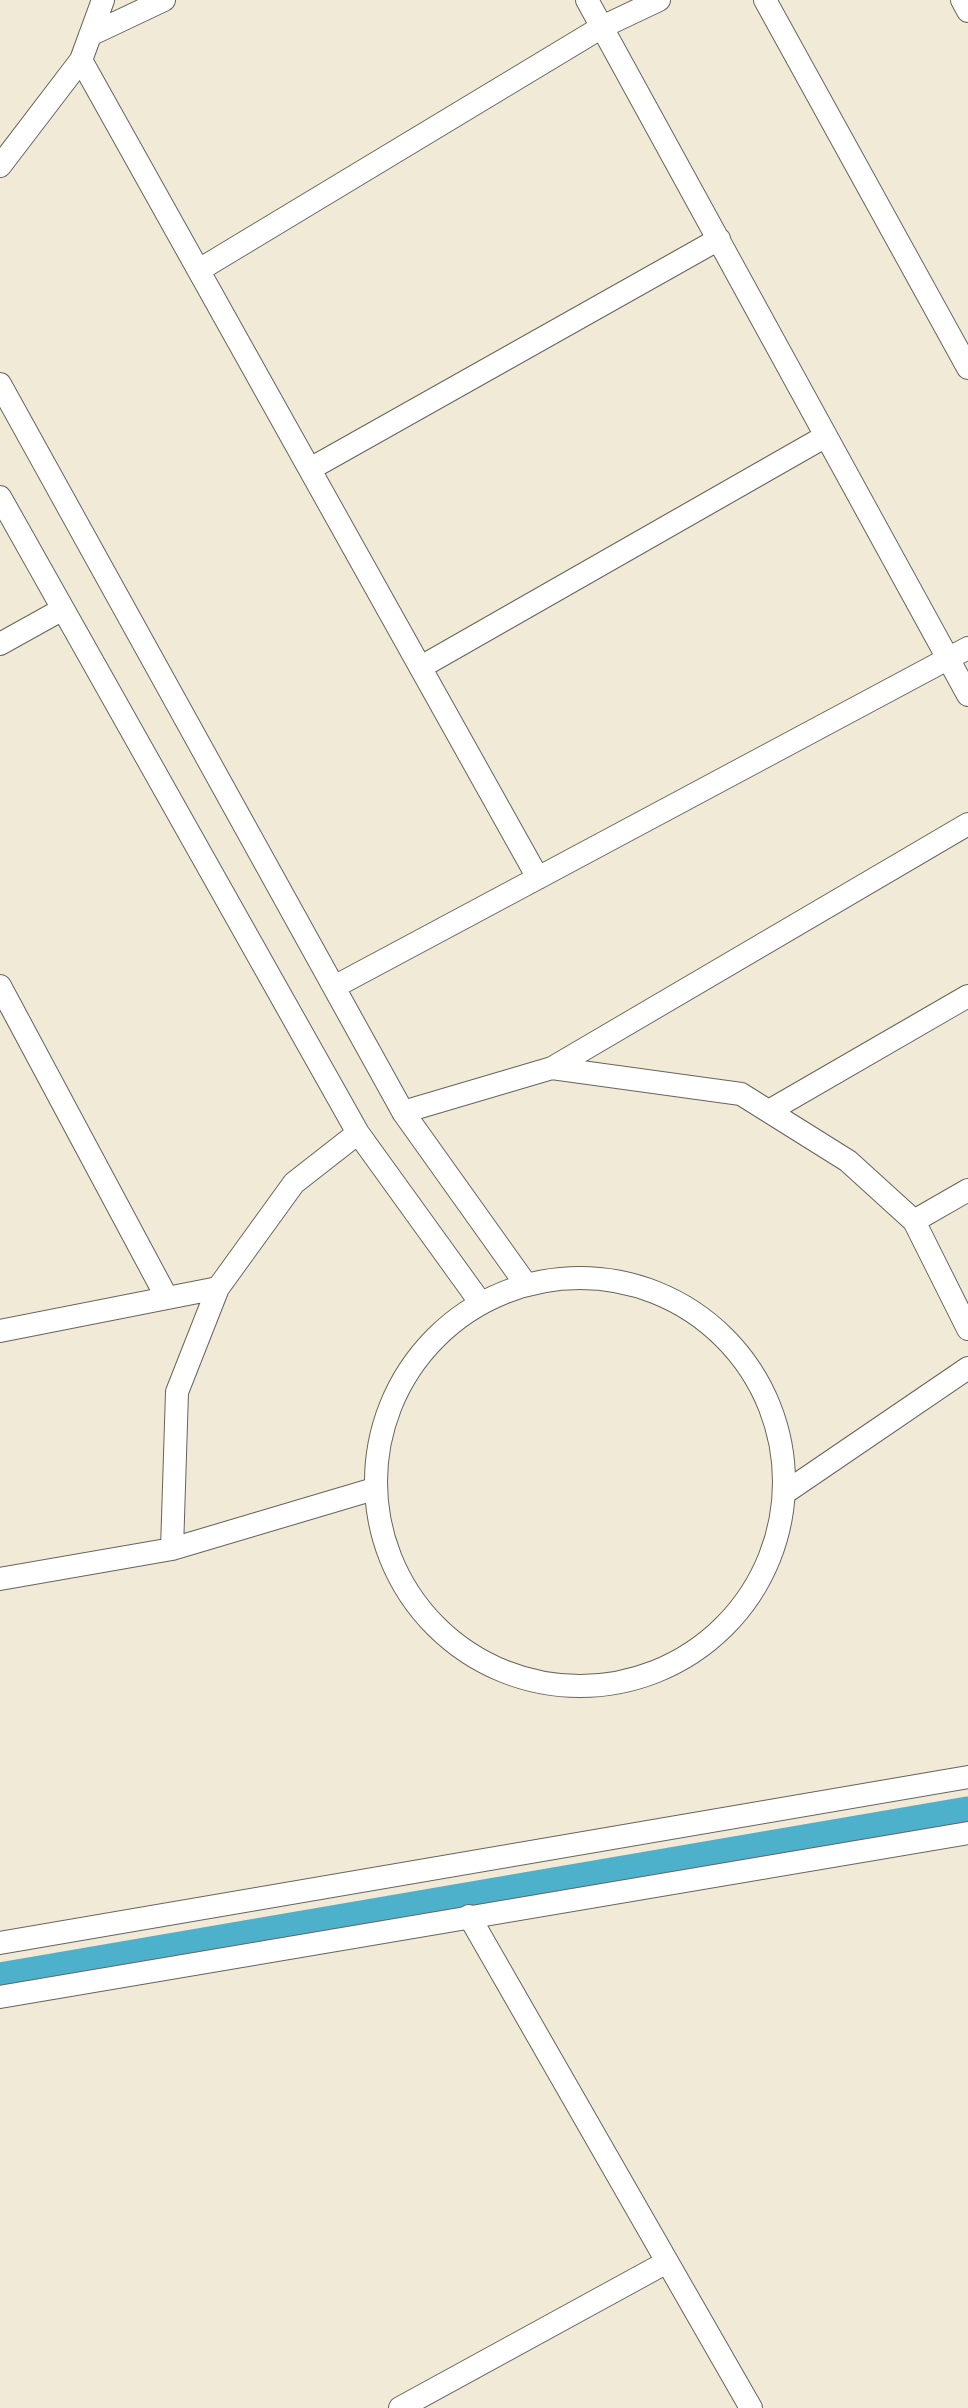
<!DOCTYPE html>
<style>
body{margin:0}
canvas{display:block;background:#f0ead7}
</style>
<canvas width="968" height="2408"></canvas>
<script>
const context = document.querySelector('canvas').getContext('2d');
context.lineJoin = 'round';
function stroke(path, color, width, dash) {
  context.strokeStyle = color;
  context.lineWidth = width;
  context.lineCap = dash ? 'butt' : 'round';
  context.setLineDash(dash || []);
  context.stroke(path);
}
stroke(new Path2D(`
 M 0,1981 L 968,1815`), '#4db1cc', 37);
const minor = new Path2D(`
 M 587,0 L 968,695
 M 765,0 L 968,368
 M 962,0 L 968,11
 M 90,35 L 164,0
 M 81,60 L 538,878
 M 0,166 L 81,60 L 103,0
 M 199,270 L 602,27 L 659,0
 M 0,384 L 403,1112 L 525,1283
 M 310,469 L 719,239
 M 0,497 L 358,1133 L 480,1302
 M 0,644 L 63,609
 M 421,667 L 826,436
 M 0,986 L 167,1298
 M 334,987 L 968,648
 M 552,1068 L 968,824
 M 769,1111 L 968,996
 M 403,1112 L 552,1068 L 741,1094 L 848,1161 L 914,1221 L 968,1329
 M 914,1221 L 968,1190
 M376 1482a204 204 0 1 1 408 0a204 204 0 1 1-408 0Z
 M 0,1331 L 218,1288
 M 786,1492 L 968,1368
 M 172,1549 L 177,1392 L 218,1288 L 294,1183 L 358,1133
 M 0,1579 L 172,1549 L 374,1489
 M 469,1916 L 751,2408
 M 0,1943 L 968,1777
 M 400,2408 L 667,2262`);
const tertiary = new Path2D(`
 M 0,1997 L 968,1833`);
stroke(minor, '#66645d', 24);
stroke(tertiary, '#66645d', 24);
stroke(minor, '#fff', 22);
stroke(tertiary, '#fff', 22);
</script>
